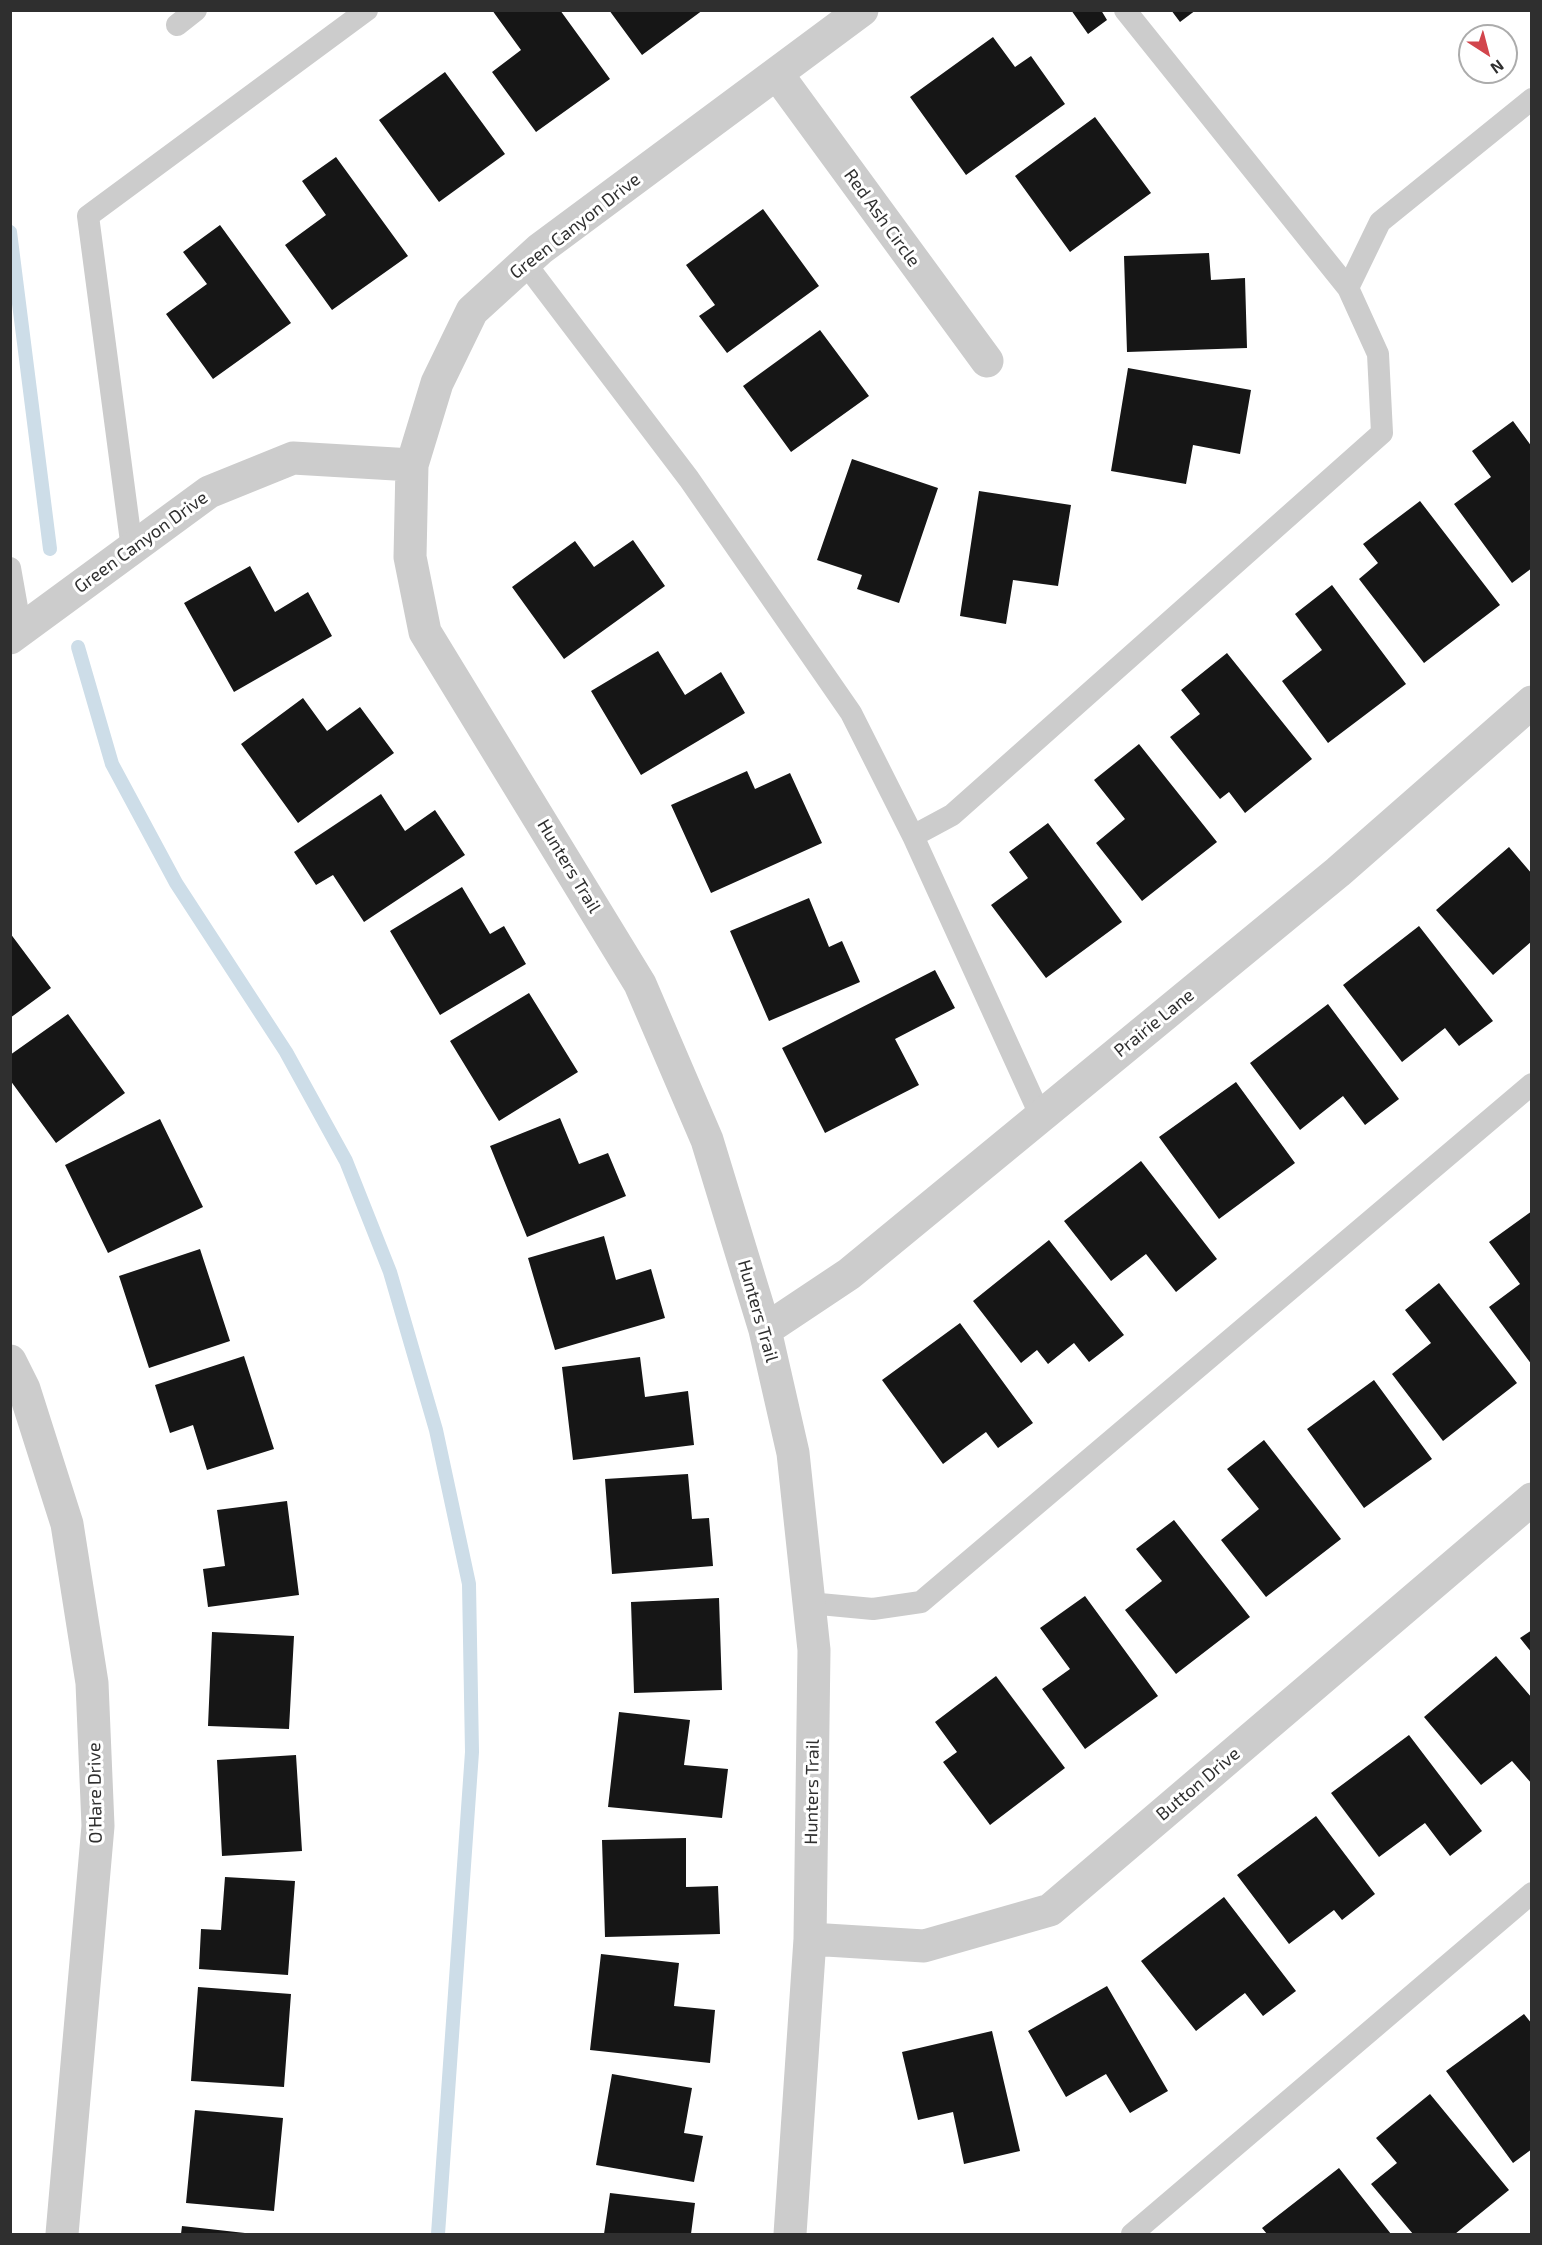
<!DOCTYPE html>
<style>
body{margin:0}
#map{position:relative;width:1542px;height:2245px;overflow:hidden;background:#fff;font-family:"Exo 2",sans-serif}
canvas{display:block}
.frame{position:absolute;inset:0;border:12px solid #2f2f2f;pointer-events:none}
.north{position:absolute;left:1458px;top:24px;width:60px;height:60px;box-sizing:border-box;background:#fff;border:2px solid #acacac;border-radius:50%;rotate:144deg;font-size:16px;font-weight:700;line-height:24px;text-align:center;color:#2f2f2f}
.north::after{content:'';display:block;margin:auto;width:21px;height:27px;background:#d2454c;clip-path:polygon(50% 0,100% 100%,50% 72%,0 100%)}
</style>
<div id="map">
<canvas width="1542" height="2245"></canvas>
<div class="frame"></div>
<div class="north">N</div>
</div>
<script>
const context = document.querySelector('canvas').getContext('2d');
context.lineJoin = 'round';
function stroke(path, color, width, dash) {
  context.strokeStyle = color;
  context.lineWidth = width;
  context.lineCap = dash ? 'butt' : 'round';
  context.setLineDash(dash || []);
  context.stroke(path);
}
function fill(path, color) {
  context.fillStyle = color;
  context.fill(path, 'evenodd');
}
function drawText(font, color, halo, rows, align = 'center') {
  context.font = font + ' "Exo 2",sans-serif';
  context.lineWidth = 6;
  context.setLineDash([]);
  context.textBaseline = 'middle';
  context.strokeStyle = halo;
  context.fillStyle = color;
  for (const [text, x, y, turn = 0] of rows) {
    context.save();
    context.translate(x, y);
    context.rotate((+turn || 0) * Math.PI / 180);
    context.textAlign = isNaN(turn) ? turn : align;
    if (halo) context.strokeText(text, 0, 0);
    context.fillText(text, 0, 0);
    context.restore();
  }
}
stroke(new Path2D(`
 M 10,232 L 50,549
 M 78,647 L 112,764 L 176,883 L 286,1052 L 346,1161 L 390,1272 L 436,1430 L 469,1584 L 472,1752 L 438,2234`), '#cddde8', 14);
fill(new Path2D(`
 M 492,10 L 560,10 L 610,79 L 536,132 L 492,72 L 521,50 Z
 M 609,10 L 703,10 L 642,55 Z
 M 1071,10 L 1101,10 L 1107,20 L 1088,34 Z
 M 1171,10 L 1196,10 L 1180,22 Z
 M 993,37 L 1015,67 L 1031,56 L 1065,104 L 966,175 L 910,97 Z
 M 445,72 L 505,154 L 439,202 L 379,120 Z
 M 1095,117 L 1151,193 L 1070,252 L 1015,176 Z
 M 336,157 L 408,256 L 332,310 L 285,245 L 326,215 L 302,181 Z
 M 763,209 L 819,286 L 727,353 L 699,316 L 715,305 L 686,265 Z
 M 220,225 L 291,323 L 213,379 L 166,314 L 207,284 L 183,252 Z
 M 1209,253 L 1211,280 L 1245,278 L 1247,348 L 1127,352 L 1124,256 Z
 M 820,330 L 869,396 L 791,452 L 743,386 Z
 M 1128,368 L 1251,390 L 1240,454 L 1193,445 L 1186,484 L 1111,471 Z
 M 1513,421 L 1532,447 L 1532,568 L 1512,583 L 1454,504 L 1491,477 L 1472,451 Z
 M 852,459 L 938,488 L 899,603 L 857,589 L 862,575 L 817,560 Z
 M 979,491 L 1071,505 L 1058,586 L 1013,580 L 1006,624 L 960,616 Z
 M 1420,501 L 1500,605 L 1424,663 L 1359,579 L 1378,563 L 1363,544 Z
 M 633,540 L 665,586 L 564,659 L 512,587 L 575,541 L 594,567 Z
 M 250,566 L 275,612 L 308,592 L 332,636 L 234,692 L 184,603 Z
 M 1332,585 L 1406,684 L 1328,743 L 1282,681 L 1322,650 L 1295,614 Z
 M 658,651 L 685,695 L 721,672 L 745,713 L 641,775 L 591,691 Z
 M 1227,653 L 1312,759 L 1245,813 L 1229,792 L 1220,799 L 1170,737 L 1200,714 L 1181,690 Z
 M 303,698 L 327,731 L 360,707 L 394,753 L 298,823 L 241,744 Z
 M 1139,744 L 1217,842 L 1142,901 L 1096,843 L 1125,819 L 1094,780 Z
 M 747,771 L 755,789 L 790,773 L 822,843 L 711,893 L 671,805 Z
 M 381,794 L 405,831 L 435,810 L 465,855 L 364,922 L 333,875 L 316,885 L 294,852 Z
 M 1048,823 L 1122,922 L 1046,978 L 991,905 L 1028,878 L 1009,852 Z
 M 1509,847 L 1532,874 L 1532,941 L 1493,975 L 1436,910 Z
 M 462,887 L 490,934 L 504,926 L 526,964 L 440,1015 L 390,931 Z
 M 809,898 L 829,947 L 842,941 L 860,982 L 769,1021 L 730,931 Z
 M 1419,926 L 1493,1021 L 1459,1046 L 1445,1028 L 1402,1062 L 1343,985 Z
 M 10,933 L 51,988 L 10,1018 Z
 M 935,970 L 955,1008 L 895,1039 L 919,1085 L 825,1133 L 782,1048 Z
 M 529,993 L 578,1072 L 499,1121 L 450,1041 Z
 M 1328,1004 L 1399,1099 L 1365,1125 L 1343,1096 L 1300,1130 L 1250,1063 Z
 M 68,1014 L 125,1093 L 56,1143 L 10,1080 L 10,1055 Z
 M 1236,1082 L 1295,1163 L 1219,1219 L 1159,1137 Z
 M 560,1118 L 579,1164 L 608,1153 L 626,1196 L 527,1237 L 490,1146 Z
 M 160,1119 L 203,1207 L 108,1253 L 65,1165 Z
 M 1141,1161 L 1217,1259 L 1176,1292 L 1146,1254 L 1111,1281 L 1064,1221 Z
 M 1532,1211 L 1532,1365 L 1489,1307 L 1520,1284 L 1489,1242 Z
 M 604,1236 L 616,1280 L 651,1269 L 665,1318 L 555,1350 L 528,1258 Z
 M 1049,1240 L 1124,1335 L 1089,1362 L 1074,1343 L 1048,1364 L 1037,1350 L 1021,1363 L 973,1301 Z
 M 200,1249 L 230,1341 L 149,1368 L 119,1276 Z
 M 1439,1283 L 1517,1383 L 1443,1441 L 1392,1374 L 1431,1343 L 1405,1310 Z
 M 960,1323 L 1033,1423 L 998,1448 L 986,1432 L 943,1464 L 882,1380 Z
 M 244,1356 L 274,1449 L 207,1470 L 193,1425 L 170,1433 L 155,1385 Z
 M 640,1357 L 645,1397 L 688,1391 L 694,1445 L 573,1460 L 562,1367 Z
 M 1374,1380 L 1432,1459 L 1364,1508 L 1307,1429 Z
 M 1264,1440 L 1341,1539 L 1266,1597 L 1221,1540 L 1259,1509 L 1227,1469 Z
 M 688,1474 L 692,1519 L 709,1518 L 713,1566 L 612,1574 L 605,1479 Z
 M 287,1501 L 299,1595 L 208,1607 L 203,1569 L 225,1566 L 217,1510 Z
 M 1174,1520 L 1250,1617 L 1176,1674 L 1125,1610 L 1162,1581 L 1136,1549 Z
 M 1085,1596 L 1158,1696 L 1085,1749 L 1042,1689 L 1070,1669 L 1040,1628 Z
 M 719,1598 L 722,1690 L 634,1693 L 631,1602 Z
 M 1532,1630 L 1532,1653 L 1520,1638 Z
 M 212,1632 L 294,1636 L 289,1729 L 208,1726 Z
 M 1496,1656 L 1532,1698 L 1532,1784 L 1512,1761 L 1481,1785 L 1424,1717 Z
 M 996,1676 L 1065,1768 L 990,1825 L 943,1762 L 957,1752 L 935,1722 Z
 M 619,1712 L 690,1720 L 684,1765 L 728,1769 L 722,1818 L 608,1807 Z
 M 1409,1735 L 1482,1831 L 1450,1856 L 1425,1823 L 1379,1857 L 1331,1793 Z
 M 296,1755 L 302,1851 L 222,1856 L 217,1760 Z
 M 1316,1816 L 1375,1894 L 1342,1920 L 1334,1910 L 1289,1944 L 1237,1875 Z
 M 686,1838 L 686,1887 L 718,1886 L 720,1934 L 605,1937 L 602,1840 Z
 M 225,1877 L 295,1881 L 288,1975 L 199,1969 L 201,1929 L 221,1930 Z
 M 1224,1897 L 1296,1991 L 1263,2016 L 1245,1993 L 1196,2031 L 1141,1961 Z
 M 601,1954 L 679,1963 L 674,2006 L 715,2010 L 710,2063 L 590,2050 Z
 M 1107,1986 L 1168,2091 L 1130,2113 L 1106,2074 L 1066,2097 L 1028,2031 Z
 M 198,1987 L 291,1994 L 284,2087 L 191,2081 Z
 M 1524,2014 L 1532,2024 L 1532,2149 L 1513,2163 L 1446,2071 Z
 M 992,2031 L 1020,2151 L 964,2164 L 953,2112 L 918,2120 L 902,2052 Z
 M 612,2074 L 692,2088 L 684,2133 L 703,2136 L 694,2182 L 596,2165 Z
 M 1430,2094 L 1509,2190 L 1455,2234 L 1413,2234 L 1371,2184 L 1397,2163 L 1376,2138 Z
 M 195,2110 L 283,2118 L 274,2211 L 186,2203 Z
 M 1339,2168 L 1391,2234 L 1267,2234 L 1262,2228 Z
 M 610,2193 L 695,2203 L 691,2234 L 604,2234 Z
 M 182,2226 L 245,2233 L 245,2234 L 181,2234 Z`), '#161616');
stroke(new Path2D(`
 M 1125,10 L 1348,288
 M 177,25 L 196,10
 M 525,263 L 689,479 L 851,713 L 913,836 L 1041,1117
 M 132,549 L 88,216 L 367,10
 M 10,568 L 21,630
 M 913,836 L 952,815 L 1382,433 L 1378,354 L 1348,288 L 1380,222 L 1532,99
 M 809,1603 L 873,1609 L 921,1602 L 1532,1084
 M 1132,2234 L 1532,1893`), '#ccc', 22);
stroke(new Path2D(`
 M 777,74 L 987,361
 M 10,638 L 209,492 L 293,458 L 412,465
 M 765,1330 L 849,1274 L 1338,872 L 1532,702
 M 10,1361 L 24,1389 L 67,1524 L 92,1683 L 98,1826 L 62,2234
 M 810,1939 L 924,1946 L 1050,1910 L 1532,1499
 M 790,2234 L 810,1939 L 814,1650 L 793,1453 L 765,1330 L 707,1140 L 640,984 L 425,632 L 410,557 L 412,465 L 437,383 L 472,311 L 540,249 L 862,10`), '#ccc', 33);
drawText('18px', '#2f2f2f', '#fff', [
 ["Red Ash Circle",882,218,54],
 ["Green Canyon Drive",575,226,-38],
 ["Green Canyon Drive",141,542,-36],
 ["Hunters Trail",569,866,59],
 ["Prairie Lane",1154,1023,-39],
 ["Hunters Trail",758,1311,74],
 ["Button Drive",1198,1784,-40],
 ["Hunters Trail",812,1792,-89],
 ["O'Hare Drive",95,1793,-91]
]);
</script>
